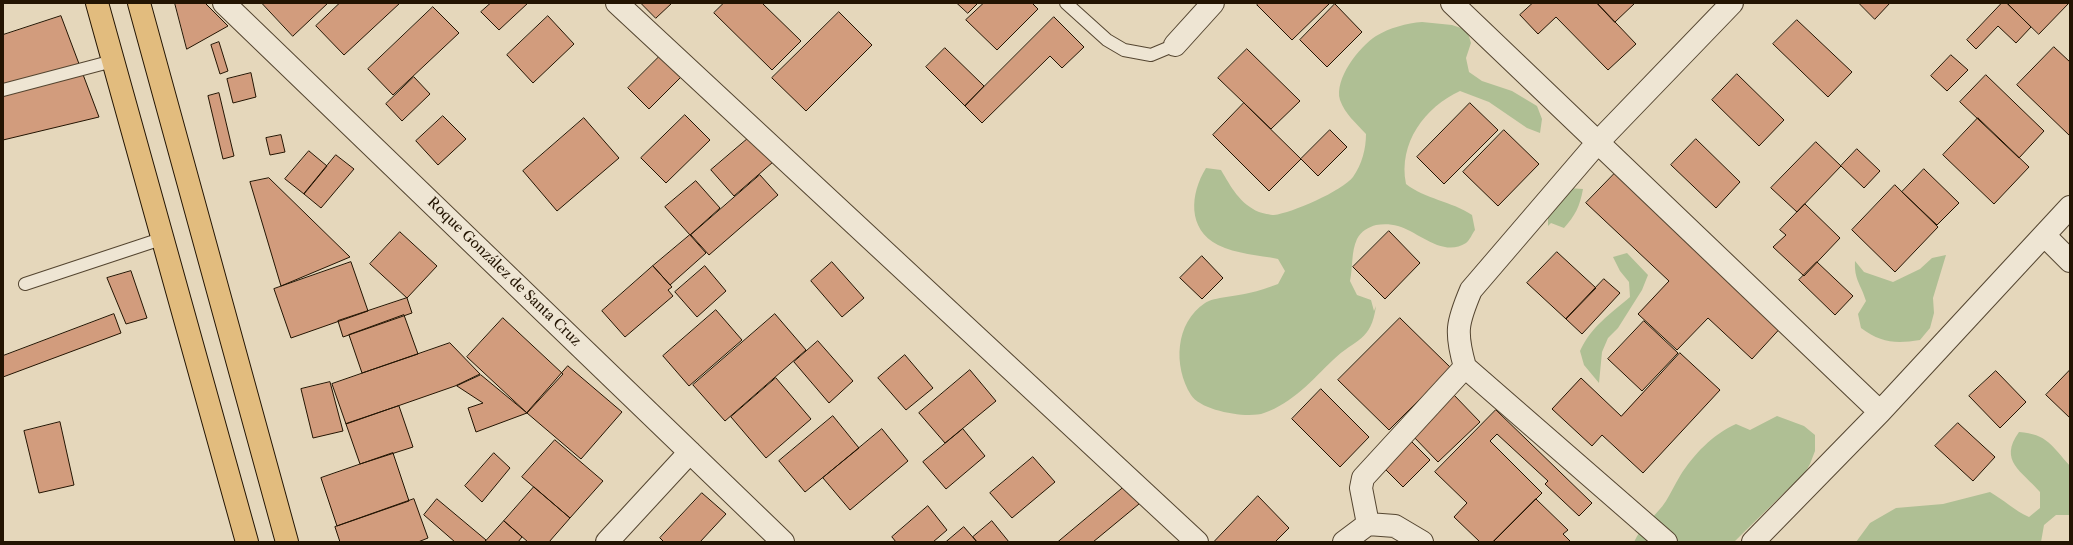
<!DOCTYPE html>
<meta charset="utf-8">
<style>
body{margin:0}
#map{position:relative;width:2073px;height:545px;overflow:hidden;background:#e5d7bb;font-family:"Libre Caslon Text",serif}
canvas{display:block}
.frame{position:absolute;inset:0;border:4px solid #231402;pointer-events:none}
</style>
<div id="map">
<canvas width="2073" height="545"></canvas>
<div class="frame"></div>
</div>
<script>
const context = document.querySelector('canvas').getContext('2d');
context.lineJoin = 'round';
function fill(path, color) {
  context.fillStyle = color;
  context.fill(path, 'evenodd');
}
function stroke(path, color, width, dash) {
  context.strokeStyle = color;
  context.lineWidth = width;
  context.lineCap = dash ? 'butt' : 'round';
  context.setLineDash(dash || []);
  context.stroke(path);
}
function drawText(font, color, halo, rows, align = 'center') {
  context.font = font + ' "Libre Caslon Text",serif';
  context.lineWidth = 3;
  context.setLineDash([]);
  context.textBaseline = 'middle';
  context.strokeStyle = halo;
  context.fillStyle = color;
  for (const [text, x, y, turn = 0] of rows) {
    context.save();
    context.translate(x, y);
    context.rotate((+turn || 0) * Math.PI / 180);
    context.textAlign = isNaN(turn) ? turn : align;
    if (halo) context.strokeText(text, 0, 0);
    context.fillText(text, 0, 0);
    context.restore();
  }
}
fill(new Path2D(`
 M 1422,22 L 1452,25 L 1467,30 L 1471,43 L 1466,58 L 1469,72 L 1482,81 L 1512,91 L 1537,106 L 1542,119 L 1540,133 L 1527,128 L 1489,102 L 1460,91 C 1425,107 1398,143 1406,184 C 1425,199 1451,201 1472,215 L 1475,230 C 1472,234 1470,240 1466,243 C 1443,258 1419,232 1398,226 C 1391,224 1383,224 1376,225 C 1369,227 1361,231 1357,239 C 1351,252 1353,267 1350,281 L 1357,295 L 1371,300 L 1374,311 L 1376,306 C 1371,342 1356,338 1333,360 C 1312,380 1293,403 1264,413 C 1248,419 1201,411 1191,395 C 1173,366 1175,323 1205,303 C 1214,297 1238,296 1249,293 C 1259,291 1269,287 1278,284 L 1285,271 L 1278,259 C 1259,255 1236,254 1218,245 C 1187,229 1190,194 1206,168 L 1221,170 C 1231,187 1240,204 1259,212 C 1263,213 1270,215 1274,215 C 1292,213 1342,191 1353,177 C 1362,164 1366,149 1366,134 C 1356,123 1345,114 1340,100 C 1334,79 1359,47 1376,36 C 1389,28 1407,23 1422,22 Z
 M 1568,188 L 1583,189 C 1580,206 1575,216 1564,228 L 1551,223 L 1548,226 L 1548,210 Z
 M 1627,253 L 1648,275 L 1642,290 L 1618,328 L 1608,338 L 1602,352 L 1599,383 L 1584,365 L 1580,351 C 1591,327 1610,314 1630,297 L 1629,282 L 1620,271 L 1613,257 Z
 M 1946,255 L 1933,298 L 1934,313 L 1930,328 L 1920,340 C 1896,344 1881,343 1861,328 L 1858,314 L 1866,301 C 1861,284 1854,280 1855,261 L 1864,272 L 1893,282 L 1920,269 L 1932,258 Z
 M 1777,416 L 1804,426 L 1815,435 L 1815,451 L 1810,464 L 1802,478 L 1789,488 L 1734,542 L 1634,542 C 1641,526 1657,515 1666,501 C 1671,493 1675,484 1680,476 C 1693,455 1713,434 1736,424 L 1750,430 Z
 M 2019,432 C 2047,434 2052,446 2070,466 L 2070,515 L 2056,515 L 2044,525 L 2041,542 L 1856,542 L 1870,523 L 1896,508 L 1943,504 L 1990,492 C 2004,500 2015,511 2029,517 L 2040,508 L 2040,492 C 2022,471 1998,461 2019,432 Z`), '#afbf94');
const building = new Path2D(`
 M 175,3 L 205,3 L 228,26 L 187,49 Z
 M 262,3 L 328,3 L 293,36 Z
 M 340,3 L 400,3 L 344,55 L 316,26 Z
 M 491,3 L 528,3 L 499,30 L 481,12 Z
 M 641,3 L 672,3 L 656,18 Z
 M 724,3 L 762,3 L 801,41 L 772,70 L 714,13 Z
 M 957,3 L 978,3 L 968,13 Z
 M 984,3 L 1032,3 L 1038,9 L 997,50 L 966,20 Z
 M 1259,3 L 1330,3 L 1292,40 L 1257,5 Z
 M 1533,3 L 1597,3 L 1636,44 L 1608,70 L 1556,17 L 1538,34 L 1520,15 Z
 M 1597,3 L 1635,3 L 1615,22 Z
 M 1859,3 L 1890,3 L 1875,19 Z
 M 2002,3 L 2007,3 L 2031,27 L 2016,43 L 1998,26 L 1976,49 L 1967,40 Z
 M 2007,3 L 2069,3 L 2039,34 Z
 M 1335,4 L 1362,32 L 1327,67 L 1300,40 Z
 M 433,7 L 459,33 L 393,95 L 368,69 Z
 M 839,12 L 872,45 L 806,111 L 772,78 Z
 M 61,16 L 99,117 L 3,140 L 3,35 Z
 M 548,16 L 574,44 L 533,83 L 507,55 Z
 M 1054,17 L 1084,47 L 1062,68 L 1050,56 L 982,123 L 965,106 Z
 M 1797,20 L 1852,72 L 1828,97 L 1773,44 Z
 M 219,42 L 228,71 L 220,74 L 211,45 Z
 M 2054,47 L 2070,62 L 2070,136 L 2017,85 Z
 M 945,48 L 984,86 L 965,106 L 926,67 Z
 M 1247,49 L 1300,101 L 1271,129 L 1218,78 Z
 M 663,53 L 684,74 L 649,109 L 628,88 Z
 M 1951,55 L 1968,70 L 1947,91 L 1931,76 Z
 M 251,73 L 256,97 L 233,103 L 227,79 Z
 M 1737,74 L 1784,120 L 1759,146 L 1712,100 Z
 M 1986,75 L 2044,131 L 2019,158 L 1960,102 Z
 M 414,77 L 430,94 L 402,121 L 386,104 Z
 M 219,93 L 234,156 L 223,159 L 208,96 Z
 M 1244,103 L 1301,159 L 1269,191 L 1213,135 Z
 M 1470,103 L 1498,130 L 1444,184 L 1417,157 Z
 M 685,115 L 710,140 L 666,183 L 641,158 Z
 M 443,116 L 466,139 L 438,165 L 416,141 Z
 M 584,118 L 619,158 L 557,211 L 523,171 Z
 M 1978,118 L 2029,167 L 1994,204 L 1943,155 Z
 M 1330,130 L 1347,147 L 1318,176 L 1301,159 Z
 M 1504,130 L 1539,164 L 1498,206 L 1463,172 Z
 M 281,135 L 285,152 L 270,155 L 266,138 Z
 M 751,136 L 773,162 L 734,196 L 711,170 Z
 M 1696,139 L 1740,182 L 1716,208 L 1671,165 Z
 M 1816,142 L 1841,166 L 1797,212 L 1771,188 Z
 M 1857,149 L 1880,171 L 1864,188 L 1841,166 Z
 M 309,151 L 327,166 L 304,194 L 285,179 Z
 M 336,155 L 354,169 L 321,208 L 304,194 Z
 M 1620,168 L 1785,323 L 1752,359 L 1708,318 L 1677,350 L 1638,314 L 1669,281 L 1586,203 Z
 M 1924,169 L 1959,203 L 1937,225 L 1902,192 Z
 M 760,175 L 778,195 L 709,255 L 691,235 Z
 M 269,178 L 350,257 L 281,286 L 250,182 Z
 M 696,181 L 720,208 L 690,235 L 665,207 Z
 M 1895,185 L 1938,227 L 1895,272 L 1852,230 Z
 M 1805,204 L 1840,238 L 1804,276 L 1773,247 L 1786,235 L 1780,230 Z
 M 1389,231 L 1420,263 L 1385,299 L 1353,267 Z
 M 400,232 L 437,266 L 407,298 L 370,264 Z
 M 690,235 L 706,253 L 670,285 L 653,266 Z
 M 1557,252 L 1596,288 L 1566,319 L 1527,283 Z
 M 1202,256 L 1223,278 L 1202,299 L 1180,278 Z
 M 351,262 L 368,311 L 291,338 L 274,289 Z
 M 832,262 L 864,298 L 842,317 L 811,281 Z
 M 1817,262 L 1853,296 L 1835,315 L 1799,280 Z
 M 653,266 L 672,287 L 668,290 L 673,296 L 625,337 L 602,311 Z
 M 705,266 L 726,291 L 697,317 L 675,292 Z
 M 131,271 L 147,318 L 126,324 L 107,278 Z
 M 1604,279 L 1620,293 L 1582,334 L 1566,319 Z
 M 407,298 L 412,313 L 343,337 L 338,321 Z
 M 716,310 L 742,340 L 689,386 L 663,356 Z
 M 114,314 L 121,333 L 3,377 L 3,356 Z
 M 775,314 L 806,350 L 725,421 L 693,385 Z
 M 404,315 L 418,354 L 362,373 L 349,335 Z
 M 503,318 L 563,374 L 527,413 L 467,357 Z
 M 1400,318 L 1451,368 L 1389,430 L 1338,380 Z
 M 1644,321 L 1678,353 L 1642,391 L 1608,359 Z
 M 818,341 L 853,381 L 829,403 L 794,362 Z
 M 450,343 L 480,374 L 455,386 L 346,424 L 332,384 Z
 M 1680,353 L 1720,390 L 1643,473 L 1602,435 L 1592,446 L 1552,409 L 1581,378 L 1621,416 Z
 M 905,355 L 933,388 L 906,410 L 878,378 Z
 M 568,366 L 622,412 L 581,459 L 527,413 Z
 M 970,370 L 996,401 L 945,443 L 919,413 Z
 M 2070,370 L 2070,418 L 2046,395 Z
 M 1996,371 L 2026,402 L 2000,428 L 1969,396 Z
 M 481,375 L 527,413 L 476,432 L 468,408 L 483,403 L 457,386 Z
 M 776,378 L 811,419 L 766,458 L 731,417 Z
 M 330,382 L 343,431 L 313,438 L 301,389 Z
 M 1321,389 L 1369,437 L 1340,467 L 1292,419 Z
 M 1453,394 L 1480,422 L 1438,462 L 1412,435 Z
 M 399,406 L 413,447 L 360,464 L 346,424 Z
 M 1496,410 L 1592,503 L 1579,516 L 1545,484 L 1548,481 L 1497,434 L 1490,441 L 1542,493 L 1493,542 L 1480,542 L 1454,517 L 1467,503 L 1435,472 Z
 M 833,416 L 859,448 L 805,492 L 779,461 Z
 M 60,422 L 74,485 L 39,493 L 24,431 Z
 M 1958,423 L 1995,457 L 1973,481 L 1935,446 Z
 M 882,429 L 908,461 L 850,510 L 823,478 Z
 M 963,429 L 985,456 L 946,489 L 923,462 Z
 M 1408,438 L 1430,460 L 1403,487 L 1381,465 Z
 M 555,440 L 603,481 L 570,518 L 522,477 Z
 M 393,453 L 409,501 L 337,526 L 321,478 Z
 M 494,453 L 510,468 L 482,502 L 465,486 Z
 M 1033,457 L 1055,482 L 1012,518 L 990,493 Z
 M 534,487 L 570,518 L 549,542 L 528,542 L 504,521 Z
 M 1124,487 L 1139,504 L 1093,542 L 1058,542 Z
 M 702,493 L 726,514 L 700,542 L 664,542 L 660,538 Z
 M 1258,496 L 1289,528 L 1275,542 L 1214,542 Z
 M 414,499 L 428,538 L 418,542 L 340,542 L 335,527 Z
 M 437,499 L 486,540 L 484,542 L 455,542 L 424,515 Z
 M 1536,499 L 1568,530 L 1563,534 L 1571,542 L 1493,542 Z
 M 928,506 L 947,530 L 933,542 L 896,542 L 892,537 Z
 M 504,521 L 522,537 L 518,542 L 485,542 Z
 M 992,521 L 1009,542 L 977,542 L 973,537 Z
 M 964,527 L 977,542 L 946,542 Z`);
fill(building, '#d29c7d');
stroke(building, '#231402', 1);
const lane = new Path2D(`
 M 1066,3 L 1107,40 L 1124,50 L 1151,55 L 1175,45
 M 3,90 L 113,61
 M 25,284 L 164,238`);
const street = new Path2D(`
 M 224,3 L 783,542
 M 617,3 L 1197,542
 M 1452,3 L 1880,412
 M 1175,45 L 1213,3
 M 2044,235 L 2070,261
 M 1368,524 L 1361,488 L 1363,478 L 1465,367
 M 607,542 L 690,452
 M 1344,542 L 1368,524 L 1395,526 L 1422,542
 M 1666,542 L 1465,367 C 1455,332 1457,323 1471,290 L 1598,142 L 1732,3
 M 1753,542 L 1880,412 L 2070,207`);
const highway = new Path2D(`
 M 97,3 L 247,542
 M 139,3 L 287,542`);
stroke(lane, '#544530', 14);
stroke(street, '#544530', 24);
stroke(highway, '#231402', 24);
stroke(lane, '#eee5d3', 12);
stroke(street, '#eee5d3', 22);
stroke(highway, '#e2bc7e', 22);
drawText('14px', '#231402', '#eee5d3', [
 ["Roque González de Santa Cruz",504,272,44]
]);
</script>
